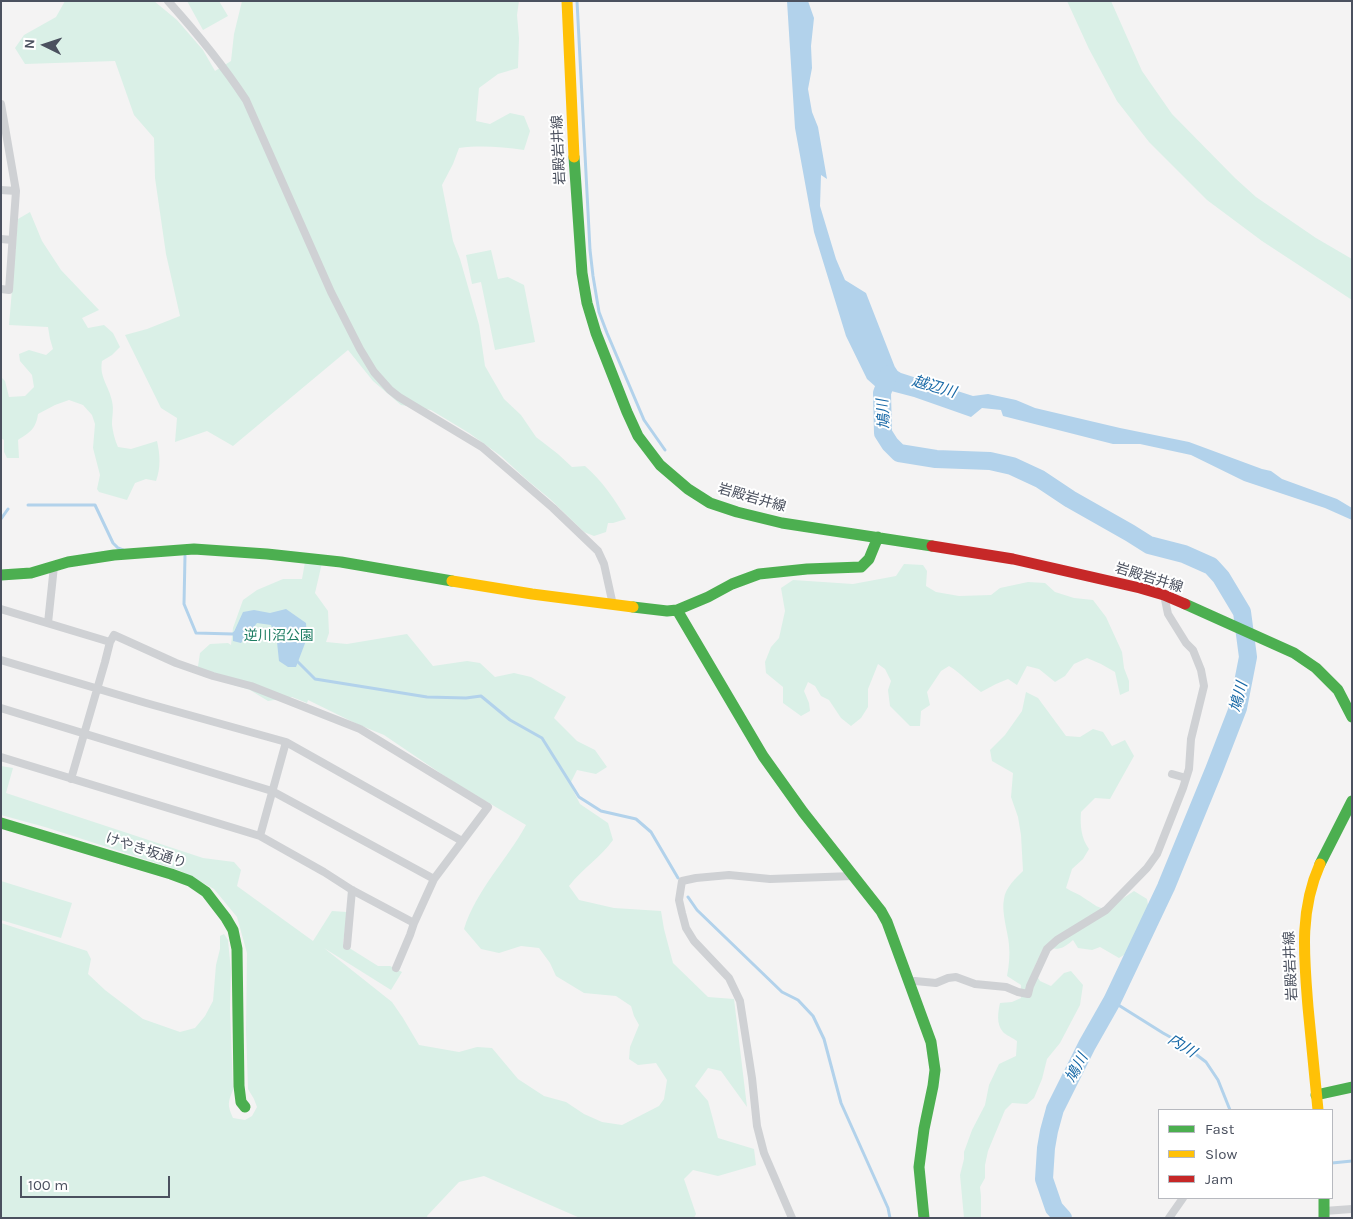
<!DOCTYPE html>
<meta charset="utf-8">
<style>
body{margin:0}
#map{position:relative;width:1353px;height:1219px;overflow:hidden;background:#f4f3f3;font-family:Karla,sans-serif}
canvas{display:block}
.frame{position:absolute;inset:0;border:2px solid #4b515f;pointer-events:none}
.legend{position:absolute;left:1158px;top:1109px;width:175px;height:90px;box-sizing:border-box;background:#fff;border:1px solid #b7b9bf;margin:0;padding:6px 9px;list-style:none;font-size:15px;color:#4b515f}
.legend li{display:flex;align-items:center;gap:10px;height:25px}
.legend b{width:25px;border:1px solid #b7b9bf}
.north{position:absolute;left:20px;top:20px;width:50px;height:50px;-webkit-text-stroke:4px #fff;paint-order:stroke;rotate:274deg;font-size:14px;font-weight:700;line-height:20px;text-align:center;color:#4b515f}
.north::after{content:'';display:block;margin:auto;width:18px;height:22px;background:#4b515f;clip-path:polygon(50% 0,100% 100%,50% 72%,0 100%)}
.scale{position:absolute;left:20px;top:1176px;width:150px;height:22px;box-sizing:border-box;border:2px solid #4b515f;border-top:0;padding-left:6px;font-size:15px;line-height:18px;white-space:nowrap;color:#4b515f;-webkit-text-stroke:4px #fff;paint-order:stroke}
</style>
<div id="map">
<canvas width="1353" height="1219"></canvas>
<div class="frame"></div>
<ul class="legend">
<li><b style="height:6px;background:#4caf50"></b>Fast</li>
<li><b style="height:6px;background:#ffc107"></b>Slow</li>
<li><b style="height:6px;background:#c62828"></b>Jam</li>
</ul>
<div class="north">N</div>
<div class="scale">100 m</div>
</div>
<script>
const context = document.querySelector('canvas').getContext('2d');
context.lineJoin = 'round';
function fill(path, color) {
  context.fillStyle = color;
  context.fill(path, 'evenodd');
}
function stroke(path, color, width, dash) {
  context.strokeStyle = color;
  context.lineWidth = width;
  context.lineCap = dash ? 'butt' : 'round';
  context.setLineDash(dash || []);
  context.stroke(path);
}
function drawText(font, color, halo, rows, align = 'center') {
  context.font = font + ' Karla,"Noto Sans JP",sans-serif';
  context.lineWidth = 4;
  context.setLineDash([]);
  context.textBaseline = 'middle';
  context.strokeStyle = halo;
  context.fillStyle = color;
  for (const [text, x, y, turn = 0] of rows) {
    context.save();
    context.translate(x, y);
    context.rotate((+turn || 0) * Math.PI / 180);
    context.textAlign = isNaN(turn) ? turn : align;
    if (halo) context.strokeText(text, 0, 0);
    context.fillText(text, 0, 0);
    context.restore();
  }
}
fill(new Path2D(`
 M 65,1 L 154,1 L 177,20 L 203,50 L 215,71 L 231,61 L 234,34 L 242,1 L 519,1 L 517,15 L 519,38 L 518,68 L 498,74 L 479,88 L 476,121 L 490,124 L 510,113 L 524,116 L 530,131 L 524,150 C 502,147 481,145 459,148 L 453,164 L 442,185 L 453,241 L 460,259 L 479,325 L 485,366 L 504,399 L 521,415 L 536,437 L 558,454 L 572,467 L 585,466 C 602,481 615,499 626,519 L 613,523 L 608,523 L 606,532 L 594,536 L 584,532 L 550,499 L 527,480 L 501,456 L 469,433 L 431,410 L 401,405 L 373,381 L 348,350 L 233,446 L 207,431 L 175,442 L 177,418 L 161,408 L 125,335 L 147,329 L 180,316 L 166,254 L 155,178 L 154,138 L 134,115 L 115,61 L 25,64 L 15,48 L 24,35 L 56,17 Z
 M 187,1 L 219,1 L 228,16 L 203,30 Z
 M 1067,1 L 1111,1 L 1142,71 L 1172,114 L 1235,178 L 1256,197 L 1316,238 L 1352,259 L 1352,300 L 1262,241 L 1207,200 L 1149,142 L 1117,101 L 1089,49 Z
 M 30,212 L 42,241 L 61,270 L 99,310 L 82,318 L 88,328 L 104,325 L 113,333 L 120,347 L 112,355 L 102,361 C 99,377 109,386 112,401 C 114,410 112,416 112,425 C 113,432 115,441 118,447 L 131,449 L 157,441 C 160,454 161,468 156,481 L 146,479 L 135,483 L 127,500 L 99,492 L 97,489 L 100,475 L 93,448 L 95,424 L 92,415 L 83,405 L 69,400 L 55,405 L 38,414 C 36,429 30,432 18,440 L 19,458 L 7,458 L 4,452 L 4,440 L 1,438 L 1,377 L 5,381 L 9,397 L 25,396 L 34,387 L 32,375 L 20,361 L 19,354 L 29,350 L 46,355 L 53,349 L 50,339 L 48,327 L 9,325 L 18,219 Z
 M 491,250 L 498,279 L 508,277 L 524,285 L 535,342 L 495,350 L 481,282 L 472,284 L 466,255 Z
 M 305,562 L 322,563 L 315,593 L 328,611 L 329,633 L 326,642 L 347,644 L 407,634 L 433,666 L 467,661 L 480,663 L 495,677 L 514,673 L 531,677 L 566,697 L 554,718 L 577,741 L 595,750 L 607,767 L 596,774 L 577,770 L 570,784 L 580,804 L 608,823 L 613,840 C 600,858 583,868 569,886 L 579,900 L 614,908 L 661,911 L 664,929 L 673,963 L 708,997 L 734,999 L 747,1107 L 721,1071 L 708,1068 L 695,1086 L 708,1101 L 718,1138 L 754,1149 L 756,1165 L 718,1176 L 693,1170 L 684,1179 L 696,1214 L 694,1218 L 580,1218 L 484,1176 L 459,1182 L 427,1216 L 428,1218 L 1,1218 L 1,923 L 87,951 L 91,959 L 88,974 L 105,990 L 143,1019 L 180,1032 L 195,1028 L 205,1016 L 213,1001 L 216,965 L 220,949 L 220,936 L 224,934 L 228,940 L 231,971 L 230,1008 L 233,1090 C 228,1102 227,1105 233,1118 L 245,1120 L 252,1116 L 257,1107 L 254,1099 L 248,1089 L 246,1030 L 247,953 L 237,917 L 214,889 L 181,871 L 45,827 L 1,815 L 1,766 L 13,768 L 6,793 L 203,858 L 234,862 L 241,870 L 237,886 L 313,941 L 332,911 L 347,912 L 343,944 L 378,966 L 390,966 L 402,972 L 391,990 L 324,948 L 392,1002 L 403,1018 L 419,1045 L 459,1052 L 477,1047 L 492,1048 L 518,1079 L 544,1096 L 566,1102 L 584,1114 L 602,1122 L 622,1125 L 659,1106 L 664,1099 L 667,1080 L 656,1063 L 638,1065 L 629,1059 L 630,1047 L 639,1025 L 634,1016 L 631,1006 L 616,996 L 584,993 L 556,976 L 550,963 L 539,948 L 521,946 L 499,953 L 481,949 L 464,929 C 476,890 507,860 526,825 L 452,781 L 384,735 L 357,724 L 308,700 L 307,703 L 292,697 L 268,701 L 250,690 L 230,684 L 221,675 L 207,678 L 197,673 L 200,653 L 210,644 L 228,643 L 231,645 L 233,628 L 243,600 L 257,590 L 283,579 L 302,579 Z
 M 904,564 L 923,565 L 927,571 L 926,586 L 936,592 L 959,596 L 991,595 L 1000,588 L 1028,582 L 1045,583 L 1055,592 L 1074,598 L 1093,600 L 1106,617 L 1122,652 L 1124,668 L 1129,681 L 1129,691 L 1120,695 L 1115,672 L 1101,664 L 1087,658 L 1074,664 L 1065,676 L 1055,682 L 1039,669 L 1027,666 L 1017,685 L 1008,679 L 996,684 L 981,692 C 970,684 961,673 949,666 L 941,671 L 927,692 L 930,705 L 921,711 L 920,726 L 910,726 L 890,706 L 888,690 L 891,681 L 885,669 L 878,664 L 868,689 L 868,707 L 861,718 L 851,726 L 841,718 L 829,700 L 821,696 L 815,686 L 808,682 L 804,691 L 809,703 L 810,711 L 801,716 L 783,703 L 783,687 L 766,673 L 765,662 L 771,647 L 779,638 L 785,611 L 781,588 L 793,580 L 853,584 L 896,576 Z
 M 1026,692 L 1038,698 L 1066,736 L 1080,737 L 1093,729 L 1103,732 L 1112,746 L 1125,740 L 1134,756 L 1110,799 L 1095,798 L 1081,812 C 1080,825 1081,838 1089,849 L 1083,859 L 1072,869 L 1066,888 C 1072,892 1079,894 1084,898 C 1097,906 1095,907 1110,910 L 1119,901 L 1134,891 L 1147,899 L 1149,910 L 1137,939 L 1129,952 L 1119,958 L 1100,947 L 1092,950 L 1078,948 L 1073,940 C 1062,950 1058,950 1044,947 L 1033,970 L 1040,981 L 1051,986 L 1064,973 L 1071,971 L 1083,985 L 1080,1005 L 1060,1043 L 1047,1059 L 1042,1079 L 1034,1098 L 1027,1104 L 1012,1103 L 1005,1110 L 988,1151 L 985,1165 L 985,1178 L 980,1187 L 981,1196 L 981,1218 L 964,1218 L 960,1175 L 964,1159 L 964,1152 L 972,1130 L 985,1105 L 989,1085 L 999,1064 L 1016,1056 L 1017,1041 C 1013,1038 1006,1035 1003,1032 C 996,1024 998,1012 1000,1003 L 1012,1002 L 1021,998 L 1021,985 L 1007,976 C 1009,966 1010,955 1009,945 C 1008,932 1001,912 1004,899 C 1005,888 1016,878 1023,871 L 1021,835 L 1018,817 L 1011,797 L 1013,773 L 992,761 L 990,750 L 1005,735 L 1022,711 Z
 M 1,881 L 72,903 L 61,938 L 1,920 Z`), '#daf0e7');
fill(new Path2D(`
 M 787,1 L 808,1 L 814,18 L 811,46 L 812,68 L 808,89 L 812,112 L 818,127 L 827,179 L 821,175 L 820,206 L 836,259 L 845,280 L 866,293 L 896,370 L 901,373 L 973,396 L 988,394 L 1016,400 L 1035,408 L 1120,428 L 1189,442 L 1262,469 L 1271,471 L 1282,479 L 1337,499 L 1352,508 L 1352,520 L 1325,508 L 1244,481 L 1191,455 L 1140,444 L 1113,444 L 1003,416 L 1001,410 L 982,408 L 971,417 L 914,397 L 876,387 L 867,379 L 846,336 L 814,232 L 795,128 Z
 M 286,609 L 306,623 L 307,638 L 296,667 L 288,667 L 279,661 L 277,642 L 271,625 L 257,623 L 241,643 L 233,641 L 233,634 L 243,612 L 254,610 L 270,613 Z`), '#b2d2eb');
stroke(new Path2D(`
 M 577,1 L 590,250 L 593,276 L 599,312 L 607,333 L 644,420 L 665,450
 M 28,505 L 95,505 L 113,543 L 118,548 L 123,550
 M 1,519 L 8,509
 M 185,556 L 184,604 L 196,633 L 233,634 L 236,632
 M 296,660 L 315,679 L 427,697 L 466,698 L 481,696 L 510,720 L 542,738 L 579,797 L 601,811 L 636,819 L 651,832 L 678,878
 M 688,897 L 697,910 L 782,992 L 798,1000 L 813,1016 L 824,1039 L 841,1103 L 888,1208 L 890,1218
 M 1112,1001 L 1163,1033 L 1181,1043 L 1206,1062 L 1218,1080 L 1230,1110
 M 1332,1163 L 1352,1161`), '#b2d2eb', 3);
stroke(new Path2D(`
 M 889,374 L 882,393 L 883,433 L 890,444 L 899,453 L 936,459 L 990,461 L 1012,466 L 1040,479 L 1070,499 L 1130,533 L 1149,545 L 1184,554 L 1211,566 L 1221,577 L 1242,612 L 1248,657 L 1238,708 L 1214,770 L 1166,887 L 1112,1001 L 1087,1045 L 1055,1109 L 1049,1131 L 1046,1148 L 1044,1179 L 1054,1208 L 1063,1218`), '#b2d2eb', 18);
stroke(new Path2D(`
 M 168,1 C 197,33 223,65 246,100 L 331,292 L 360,349 L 374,372 L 390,390 L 399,397 L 482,447 L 553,508 L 598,551 L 604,564 L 613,605
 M 1,104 L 16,191 L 9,290 L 1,289
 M 1,190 L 16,191
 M 1,239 L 12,240
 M 1,609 L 110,642
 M 48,623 L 54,566
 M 1,660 L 146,703 L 286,742 L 462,841
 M 1,708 L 272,791 L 434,879
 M 1,757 L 260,836 L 324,872 L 352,890 L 414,923 L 434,879 L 488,807 L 360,729 L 251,686 L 213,676 L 176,663 L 114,635 L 110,642 L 105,662 L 71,779
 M 1172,774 L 1186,778
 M 260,836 L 286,742
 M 347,946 L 352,890
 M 396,968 L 410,935 L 414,923
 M 909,982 L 915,981 L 936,983 L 948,978 L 956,977 L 975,984 L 1006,987 L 1018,992 L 1028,994 L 1030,986 L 1047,949 L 1057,940 L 1106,910 L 1147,868 L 1157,854 L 1183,788 L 1189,769 L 1191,739 L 1204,686 L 1201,670 L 1193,650 L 1186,643 L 1168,614 L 1164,595
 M 1324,1211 L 1352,1209
 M 792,1218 L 764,1153 L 757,1126 L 752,1078 L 740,1001 L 729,978 L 694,941 L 686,928 L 682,913 L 679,900 L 682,881 L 696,878 L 729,875 L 770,879 L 853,876
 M 1169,1218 L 1183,1198`), '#cfd1d4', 8);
stroke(new Path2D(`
 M 574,157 L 582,273 L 587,303 L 596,333 L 627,412 L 638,436 L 660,465 L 688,489 L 710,503 L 737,512 L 782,523 L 932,546
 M 1,575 L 31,573 L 68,562 L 114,555 L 194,549 L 267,554 L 341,562 L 452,581
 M 1185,604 L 1294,653 L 1316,668 L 1338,690 L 1352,717
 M 633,607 L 667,611 L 677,610 L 708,597 L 732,584 L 759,574 L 807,569 L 861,567 L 869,559 L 878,537
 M 677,610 L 763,756 L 803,812 L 881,911 L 887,922 L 931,1042 L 935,1070 L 933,1086 L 924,1129 L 919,1167 L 924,1218
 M 1,823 L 171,874 L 190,881 L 206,892 L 226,918 L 233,930 L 237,949 L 239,1086 L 241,1102 L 245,1107
 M 1320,864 L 1352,801
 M 1316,1095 L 1352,1087
 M 1324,1198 L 1324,1218`), '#4caf50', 11);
stroke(new Path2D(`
 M 567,1 L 574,157
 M 452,581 L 532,594 L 633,607
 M 1318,1110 C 1315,1076 1311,1041 1308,1007 C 1304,957 1299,911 1320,864`), '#ffc107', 11);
stroke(new Path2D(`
 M 932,546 L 1013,559 L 1140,588 L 1164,595 L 1185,604`), '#c62828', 11);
drawText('14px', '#4b515f', '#fff', [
 ["岩殿岩井線",559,150,-93],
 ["岩殿岩井線",752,498,16],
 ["岩殿岩井線",1149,578,17],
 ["けやき坂通り",146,851,18],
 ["岩殿岩井線",1291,966,-93]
]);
drawText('14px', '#1f7d63', '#fff', [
 ["逆川沼公園",279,636]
]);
drawText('italic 15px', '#1768a6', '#fff', [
 ["越辺川",934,387,16],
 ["鳩川",884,414,-94],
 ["鳩川",1239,697,-76],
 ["内川",1182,1046,33],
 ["鳩川",1077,1068,-62]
]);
</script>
